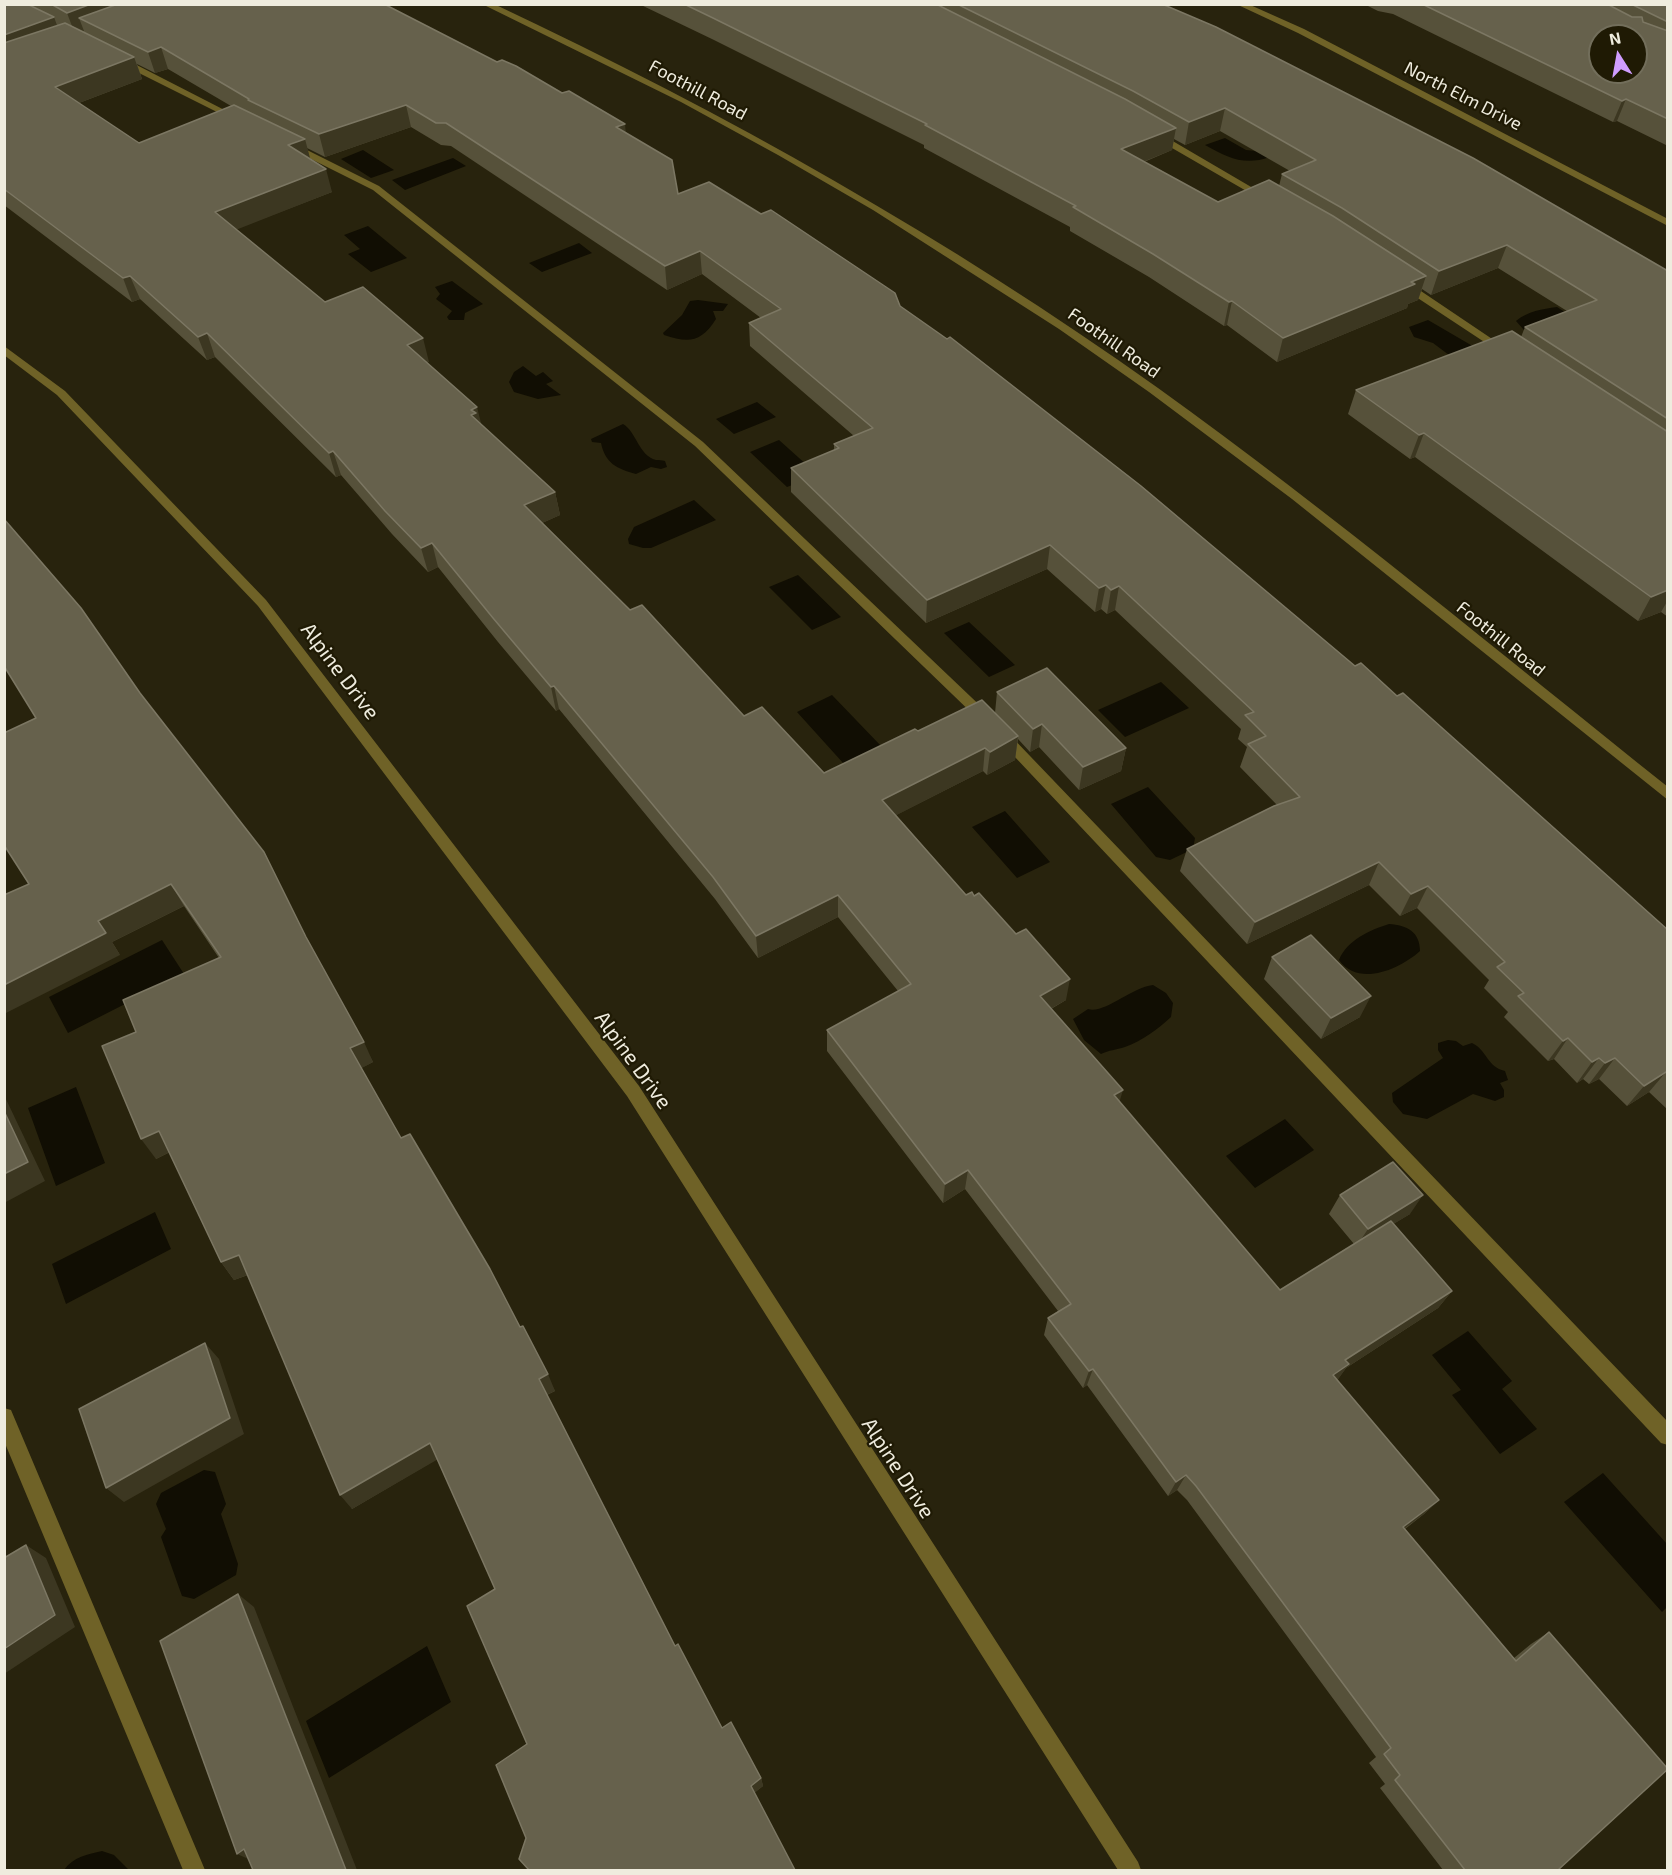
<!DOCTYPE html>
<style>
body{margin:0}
#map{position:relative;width:1672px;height:1875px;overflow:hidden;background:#28230d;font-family:"Exo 2",sans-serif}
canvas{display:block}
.frame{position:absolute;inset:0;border:6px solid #efecde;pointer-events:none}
.north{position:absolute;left:1588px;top:24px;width:60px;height:60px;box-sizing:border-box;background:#1f1a04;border:2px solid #726e5b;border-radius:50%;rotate:349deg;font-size:16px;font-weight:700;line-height:24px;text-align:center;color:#efecde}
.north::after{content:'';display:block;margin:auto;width:21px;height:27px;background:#d09dff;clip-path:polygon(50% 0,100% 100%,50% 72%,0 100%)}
</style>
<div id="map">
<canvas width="1672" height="1875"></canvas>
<div class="frame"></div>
<div class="north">N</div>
</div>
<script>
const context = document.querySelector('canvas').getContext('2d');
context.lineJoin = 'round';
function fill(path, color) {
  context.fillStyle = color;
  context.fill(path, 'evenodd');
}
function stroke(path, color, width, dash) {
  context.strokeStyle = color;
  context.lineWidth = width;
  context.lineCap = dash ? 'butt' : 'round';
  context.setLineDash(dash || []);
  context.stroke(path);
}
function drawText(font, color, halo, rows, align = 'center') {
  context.font = font + ' "Exo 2",sans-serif';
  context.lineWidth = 4.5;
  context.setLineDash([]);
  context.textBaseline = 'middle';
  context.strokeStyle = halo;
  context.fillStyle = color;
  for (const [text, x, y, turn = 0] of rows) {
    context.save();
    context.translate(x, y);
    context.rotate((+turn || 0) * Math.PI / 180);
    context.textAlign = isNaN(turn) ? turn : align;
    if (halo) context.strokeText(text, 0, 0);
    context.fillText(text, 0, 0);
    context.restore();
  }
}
fill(new Path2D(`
 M 1225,138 L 1246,150 L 1266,152 L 1270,157 C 1244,166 1228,158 1205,145 Z
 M 363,150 L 394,170 L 371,178 L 341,159 Z
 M 453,158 L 466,166 L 405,190 L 392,180 Z
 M 368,226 L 407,258 L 371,272 L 348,254 L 360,249 L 344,235 Z
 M 579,243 L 592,253 L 542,272 L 529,263 Z
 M 452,281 L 483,304 L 465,313 L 464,320 L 449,320 L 447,317 L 452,311 L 436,299 L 440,294 L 435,287 Z
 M 698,300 L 728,304 L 723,311 L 713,311 L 716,319 C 701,343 688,343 664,335 L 663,333 L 682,315 L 690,301 Z
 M 1557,307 L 1571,316 L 1524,330 L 1516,321 C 1528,311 1542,309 1557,307 Z
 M 1428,320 L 1476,348 L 1453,358 L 1433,343 L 1414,337 L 1409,327 Z
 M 523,366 L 536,376 L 543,372 L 553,381 L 546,384 L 561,395 L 538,399 L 514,392 L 509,382 L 514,372 Z
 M 757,402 L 776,417 L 734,434 L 716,419 Z
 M 623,424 C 636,431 639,456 656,460 C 659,460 662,460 665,461 L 667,467 L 661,469 L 651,467 L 636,474 C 617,469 605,463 601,443 L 592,442 L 591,439 Z
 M 779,440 L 818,475 L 787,487 L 750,452 Z
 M 694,500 L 716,520 L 651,548 L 643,548 L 629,544 L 628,539 L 634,527 Z
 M 798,575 L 841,617 L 812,630 L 769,587 Z
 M 969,622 L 1015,665 L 989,677 L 944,633 Z
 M 1161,682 L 1189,708 L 1125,737 L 1098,710 Z
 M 832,695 L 881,746 L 844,764 L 797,712 Z
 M 1148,787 L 1195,838 L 1193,849 L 1170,860 L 1156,857 L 1111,804 Z
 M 1005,811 L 1050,862 L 1017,878 L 972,827 Z
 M 1389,924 C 1407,925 1420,932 1420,951 C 1399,970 1358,987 1339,960 C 1347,940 1370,930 1389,924 Z
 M 162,940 L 184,974 L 68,1033 L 49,997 Z
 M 1153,985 L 1166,993 L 1173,1003 L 1171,1017 C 1158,1029 1142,1041 1125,1047 C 1116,1050 1109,1050 1101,1054 L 1084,1040 L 1073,1019 L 1088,1009 C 1105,1014 1130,988 1153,985 Z
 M 1448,1040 L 1456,1041 L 1463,1046 L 1472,1043 C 1487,1050 1487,1067 1505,1071 L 1508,1080 L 1500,1083 L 1504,1090 L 1504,1097 L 1495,1101 L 1473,1094 L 1427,1119 L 1403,1114 L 1393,1102 L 1392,1093 L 1443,1058 L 1438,1050 L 1438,1043 Z
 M 76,1087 L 105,1163 L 56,1186 L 28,1108 Z
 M 1285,1119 L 1314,1150 L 1255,1188 L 1226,1156 Z
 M 155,1212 L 171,1249 L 66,1304 L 52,1264 Z
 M 1468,1331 L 1512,1381 L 1502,1389 L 1537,1429 L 1500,1454 L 1452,1395 L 1461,1390 L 1432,1355 Z
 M 204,1470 L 215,1472 L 226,1504 L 221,1514 L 238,1564 L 236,1575 L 194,1599 L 182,1596 L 161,1537 L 166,1529 L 156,1504 L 161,1493 Z
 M 1603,1473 L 1667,1544 L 1667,1607 L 1662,1612 L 1564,1502 Z
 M 427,1646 L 451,1702 L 329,1778 L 306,1721 Z
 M 102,1851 L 114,1855 L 129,1870 L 64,1870 C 73,1857 88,1854 102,1851 Z`), '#110e03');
fill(new Path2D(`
 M 117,58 L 123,58 L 242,119 L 235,121 L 117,62 Z
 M 1153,133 L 1159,133 L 1270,198 L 1262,200 L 1153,137 Z
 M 289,144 L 295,144 L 379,186 L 703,442 L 991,716 L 993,719 L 991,722 L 981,722 L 695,446 L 373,190 L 289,148 Z
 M 1405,282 L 1409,283 L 1510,351 L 1505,354 L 1501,353 L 1401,287 L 1401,283 Z
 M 1003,731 L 1008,733 L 1668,1422 L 1668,1445 L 1661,1443 L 998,739 L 996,736 Z
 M 4,1408 L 11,1410 L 205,1870 L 183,1870 L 4,1441 Z`), '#6f6227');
fill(new Path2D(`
 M 482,4 L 494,4 C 726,113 949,239 1158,388 C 1333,514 1499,652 1668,787 L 1668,800 L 1292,499 L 1149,392 L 1059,329 L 873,210 L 778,155 L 681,102 Z
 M 1236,4 L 1248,4 L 1304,29 L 1668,219 L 1668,226 L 1298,33 Z
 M 4,346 L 65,391 L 266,600 L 639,1086 L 1138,1862 L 1141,1870 L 1118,1870 L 627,1096 L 258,606 L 57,395 L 4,355 Z`), '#6f6227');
fill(new Path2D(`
 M 4,4 L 384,4 L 497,62 L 625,124 L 625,133 L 678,194 L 900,306 L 1355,666 L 1397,696 L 1668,930 L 1668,1110 L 1649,1092 L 1627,1106 L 1599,1079 L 1589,1084 L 1583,1079 L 1577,1083 L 1554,1059 L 1548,1061 L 1504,1017 L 1508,1012 L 1484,988 L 1489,980 L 1417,908 L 1400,916 L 1369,885 L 1247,944 L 1180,871 L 1187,849 L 1277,805 L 1240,767 L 1247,747 L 1238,739 L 1241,729 L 1115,610 L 1107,614 L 1101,609 L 1095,612 L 1047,569 L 926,623 L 791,492 L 791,468 L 834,450 L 834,444 L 854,436 L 750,346 L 749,323 L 761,318 L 702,274 L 667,290 L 451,146 L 441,145 L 411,127 L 325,157 L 307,148 L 310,159 L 332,192 L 236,229 L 325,302 L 429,362 L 427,362 L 481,424 L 555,492 L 560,515 L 542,523 L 630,610 L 744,716 L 824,773 L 918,731 L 995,713 L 997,692 L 1126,748 L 1121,771 L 1079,790 L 1039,747 L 1030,752 L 1018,739 L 1015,760 L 987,775 L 983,771 L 896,815 L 966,895 L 1066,1000 L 1051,1009 L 1119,1102 L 1280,1290 L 1354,1244 L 1329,1214 L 1340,1195 L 1410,1214 L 1393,1224 L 1452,1291 L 1438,1308 L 1346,1368 L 1337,1380 L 1439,1500 L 1424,1514 L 1405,1529 L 1514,1658 L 1531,1644 L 1549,1632 L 1558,1870 L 1443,1870 L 1380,1788 L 1385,1784 L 1369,1763 L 1376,1757 L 1187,1500 L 1177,1490 L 1168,1496 L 1087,1385 L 1083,1388 L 1044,1335 L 1048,1318 L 1058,1311 L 965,1189 L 943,1203 L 827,1051 L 827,1030 L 898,991 L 838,917 L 758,958 L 715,899 L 559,709 L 556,711 L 498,642 L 438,567 L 428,572 L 392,534 L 341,475 L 336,477 L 215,357 L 207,360 L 140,299 L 132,302 L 4,205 ZM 137,64 L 155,73 L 168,69 L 231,106 L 139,143 L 79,103 L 142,79 Z
 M 639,4 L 1162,4 L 1668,271 L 1668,617 L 1661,612 L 1638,621 L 1415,457 L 1410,459 L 1348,414 L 1356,390 L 1521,337 L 1525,327 L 1567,311 L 1498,268 L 1431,295 L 1422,289 L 1418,300 L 1408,304 L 1407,308 L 1277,362 L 1227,325 L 1224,326 L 1149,277 L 1070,231 L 1070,227 L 924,148 L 924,145 L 714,40 ZM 1220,131 L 1290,171 L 1282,174 L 1279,186 L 1218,202 L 1144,162 L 1172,150 L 1174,139 L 1185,145 Z
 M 1364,4 L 1668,4 L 1668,146 L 1617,121 L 1613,122 L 1393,14 L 1378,11 Z
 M 36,718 L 306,937 L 373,1062 L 361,1068 L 401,1138 L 520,1327 L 555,1391 L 547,1395 L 675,1646 L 722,1728 L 761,1778 L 763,1786 L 754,1793 L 526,1838 L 527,1744 L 495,1589 L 437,1459 L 352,1509 L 248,1275 L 234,1280 L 221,1262 L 170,1152 L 156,1159 L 136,1032 L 219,958 L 184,906 L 112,942 L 120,955 L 29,884 Z
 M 1272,957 L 1360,1017 L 1321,1039 L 1264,979 Z`), '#56513a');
fill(new Path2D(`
 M 91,4 L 159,4 L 79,18 L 84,31 L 75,34 L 67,13 Z
 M 54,17 L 62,39 L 4,59 L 4,35 Z
 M 161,47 L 168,69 L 155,73 L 148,52 Z
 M 134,57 L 142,79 L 63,109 L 55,87 Z
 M 1626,99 L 1617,121 L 1613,122 L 1622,101 Z
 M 406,105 L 411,127 L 325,157 L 319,134 Z
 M 1225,108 L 1220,131 L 1185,145 L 1189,122 Z
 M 625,124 L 627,146 L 616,127 Z
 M 1176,128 L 1172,150 L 1118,172 L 1121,149 Z
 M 305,139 L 311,162 L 288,145 Z
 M 326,169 L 332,192 L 223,235 L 215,212 Z
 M 1507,245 L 1498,268 L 1431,295 L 1439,271 Z
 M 700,251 L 702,274 L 667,290 L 665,266 Z
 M 130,276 L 140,299 L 132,302 L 123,278 Z
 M 1426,276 L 1418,300 L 1408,304 L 1407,308 L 1277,362 L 1283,338 Z
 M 1232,301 L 1227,325 L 1224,326 L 1229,302 Z
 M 207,333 L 215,357 L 207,360 L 198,337 Z
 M 423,338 L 429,362 L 413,368 L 407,345 Z
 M 477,407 L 483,431 L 471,415 L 471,410 Z
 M 1424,433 L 1415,457 L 1410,459 L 1419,435 Z
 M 333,451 L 341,475 L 336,477 L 329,453 Z
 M 555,492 L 560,515 L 529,529 L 524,505 Z
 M 432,543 L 438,567 L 428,572 L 421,548 Z
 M 1050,545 L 1047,569 L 926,623 L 927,600 Z
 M 1106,585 L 1101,609 L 1095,612 L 1099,588 Z
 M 1119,586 L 1115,610 L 1107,614 L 1111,590 Z
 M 1668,590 L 1668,600 L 1661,612 L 1638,621 L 1651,597 Z
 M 554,686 L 559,709 L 556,711 L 551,687 Z
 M 1042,724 L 1039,747 L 1030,752 L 1033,729 Z
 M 1018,736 L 1015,760 L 987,775 L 990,752 Z
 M 985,748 L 983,771 L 881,823 L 882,800 Z
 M 1126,748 L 1121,771 L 1079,790 L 1083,767 Z
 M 1379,862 L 1369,885 L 1247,944 L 1255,922 Z
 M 171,884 L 184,906 L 112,942 L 120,955 L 4,1014 L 4,985 L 98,921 Z
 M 1428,886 L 1417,908 L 1400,916 L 1411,894 Z
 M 838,895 L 838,917 L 758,958 L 756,936 Z
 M 1070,979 L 1066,1000 L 1036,1017 L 1040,996 Z
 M 1371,996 L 1360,1017 L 1321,1039 L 1331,1018 Z
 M 1568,1038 L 1554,1059 L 1548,1061 L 1563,1041 Z
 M 364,1042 L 373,1062 L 360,1069 L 350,1048 Z
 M 1599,1058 L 1583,1079 L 1577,1083 L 1592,1062 Z
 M 1615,1058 L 1599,1079 L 1589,1084 L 1605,1063 Z
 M 1666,1072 L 1649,1092 L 1627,1106 L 1644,1086 Z
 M 1123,1090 L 1117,1110 L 1114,1095 Z
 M 4,1095 L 45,1181 L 4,1203 Z
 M 159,1131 L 174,1150 L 156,1159 L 141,1139 Z
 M 968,1170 L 965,1189 L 943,1203 L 945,1184 Z
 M 1423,1195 L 1410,1214 L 1356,1247 L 1368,1229 Z
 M 239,1255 L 253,1273 L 234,1280 L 221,1262 Z
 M 1452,1291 L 1438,1308 L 1346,1368 L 1337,1381 L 1333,1375 L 1345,1360 Z
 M 205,1343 L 219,1359 L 244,1434 L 124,1502 L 106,1488 Z
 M 1093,1369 L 1087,1385 L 1083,1388 L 1089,1371 Z
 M 548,1374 L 555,1391 L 546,1395 L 539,1379 Z
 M 430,1443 L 440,1458 L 352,1509 L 340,1495 Z
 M 1186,1475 L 1177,1490 L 1168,1496 L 1176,1482 Z
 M 1439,1500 L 1424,1514 L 1389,1540 L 1403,1527 Z
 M 26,1545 L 46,1558 L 75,1627 L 4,1674 L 4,1649 Z
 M 238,1594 L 254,1607 L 357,1870 L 346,1870 Z
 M 761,1778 L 763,1786 L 753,1794 L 751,1786 Z
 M 244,1849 L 253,1861 L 237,1854 Z`), '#3c3721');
const building = new Path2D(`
 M 4,4 L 27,4 L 54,17 L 4,35 Z
 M 51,4 L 91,4 L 67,13 Z
 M 118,4 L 384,4 L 497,62 L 502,60 L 516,66 L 562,93 L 569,91 L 625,124 L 616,127 L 672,160 L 678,194 L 709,182 L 761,214 L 771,210 L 786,220 L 895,293 L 900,306 L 947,339 L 950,337 L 1141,486 L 1355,666 L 1361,663 L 1397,696 L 1403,693 L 1668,930 L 1668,1073 L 1666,1072 L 1644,1086 L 1615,1058 L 1605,1063 L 1599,1058 L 1592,1062 L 1568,1038 L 1563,1041 L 1518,996 L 1524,993 L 1497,967 L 1505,962 L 1428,886 L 1411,894 L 1379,862 L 1255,922 L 1187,849 L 1274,806 L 1300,797 L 1248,744 L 1266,736 L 1245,715 L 1254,712 L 1119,586 L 1111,590 L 1106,585 L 1099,588 L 1050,545 L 927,600 L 791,468 L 839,448 L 834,444 L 873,428 L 749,323 L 781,309 L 700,251 L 665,266 L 446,123 L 436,123 L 406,105 L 319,134 L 248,100 L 249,99 L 161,47 L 148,52 L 79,18 Z
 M 684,4 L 936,4 L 1125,99 L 1176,128 L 1121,149 L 1218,202 L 1269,180 L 1333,216 L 1426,276 L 1411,282 L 1415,284 L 1283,338 L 1232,301 L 1229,302 L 1153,254 L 1073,207 L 1076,206 L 925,125 L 927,124 L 713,18 Z
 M 957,4 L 1162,4 L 1216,27 L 1473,158 L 1668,271 L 1668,419 L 1525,327 L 1597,300 L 1507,245 L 1439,271 L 1342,208 L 1282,174 L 1316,160 L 1225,108 L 1189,122 L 1133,91 Z
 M 1422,4 L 1607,4 L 1632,17 L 1642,17 L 1643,22 L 1668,31 L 1668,119 L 1626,99 L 1622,101 ZM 1600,36 L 1636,36 L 1636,72 L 1600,72 Z
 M 1631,4 L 1668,4 L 1668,22 Z
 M 65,23 L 134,57 L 55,87 L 139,143 L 234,105 L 305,139 L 288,145 L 326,169 L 215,212 L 325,302 L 363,287 L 423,338 L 407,345 L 477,407 L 471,410 L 476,413 L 471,415 L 555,492 L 524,505 L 630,610 L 642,605 L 744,716 L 762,707 L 824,773 L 915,729 L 918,731 L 982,700 L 1018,736 L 990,752 L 985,748 L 882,800 L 966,895 L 972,892 L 974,896 L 979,893 L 1016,934 L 1026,929 L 1070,979 L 1040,996 L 1123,1090 L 1114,1095 L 1280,1290 L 1391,1221 L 1452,1291 L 1345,1360 L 1349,1364 L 1333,1375 L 1439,1500 L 1403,1527 L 1516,1661 L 1549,1632 L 1668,1769 L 1558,1870 L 1465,1870 L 1395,1780 L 1400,1775 L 1384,1754 L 1391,1748 L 1196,1486 L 1186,1475 L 1176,1482 L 1093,1369 L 1089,1371 L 1048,1318 L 1071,1304 L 968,1170 L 945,1184 L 827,1030 L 911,984 L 838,895 L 756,936 L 713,877 L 554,686 L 551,687 L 493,618 L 432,543 L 421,548 L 385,511 L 333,451 L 329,453 L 207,333 L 198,337 L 130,276 L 123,278 L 4,189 L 4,43 Z
 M 1512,331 L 1668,432 L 1668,590 L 1651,597 L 1424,433 L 1419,435 L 1356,390 Z
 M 4,519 L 81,608 L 140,693 L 264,852 L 306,937 L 364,1042 L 350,1048 L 401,1138 L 410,1134 L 490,1269 L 520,1327 L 523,1326 L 548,1374 L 539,1379 L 675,1646 L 678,1644 L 722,1728 L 731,1722 L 761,1778 L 751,1786 L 795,1870 L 529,1870 L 519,1859 L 526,1838 L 496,1765 L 527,1744 L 467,1606 L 495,1589 L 430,1443 L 340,1495 L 239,1255 L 221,1262 L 159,1131 L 141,1139 L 102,1046 L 136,1032 L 123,1000 L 221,957 L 171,884 L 98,921 L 106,933 L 4,985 L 4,895 L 29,884 L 4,845 L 4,733 L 36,718 L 4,666 Z
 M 1047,668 L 1126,748 L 1083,767 L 1042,724 L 1033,729 L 997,692 Z
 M 1311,935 L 1371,996 L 1331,1018 L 1272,957 Z
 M 4,1111 L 28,1162 L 4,1174 Z
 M 1393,1162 L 1423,1195 L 1368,1229 L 1340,1195 Z
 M 205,1343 L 230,1418 L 106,1488 L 79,1409 Z
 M 26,1545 L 55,1615 L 4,1649 L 4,1558 Z
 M 238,1594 L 346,1870 L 253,1870 L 244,1849 L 237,1854 L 160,1641 Z`);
fill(building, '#66614c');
stroke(building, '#7c7763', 1.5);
drawText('18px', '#efecde', '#1f1a04', [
 ["Foothill Road",698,90,28],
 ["North Elm Drive",1463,96,27],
 ["Foothill Road",1114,343,35],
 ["Foothill Road",1501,639,39]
]);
drawText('21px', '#efecde', '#1f1a04', [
 ["Alpine Drive",340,671,53],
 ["Alpine Drive",633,1060,54],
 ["Alpine Drive",898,1468,57]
]);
</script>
